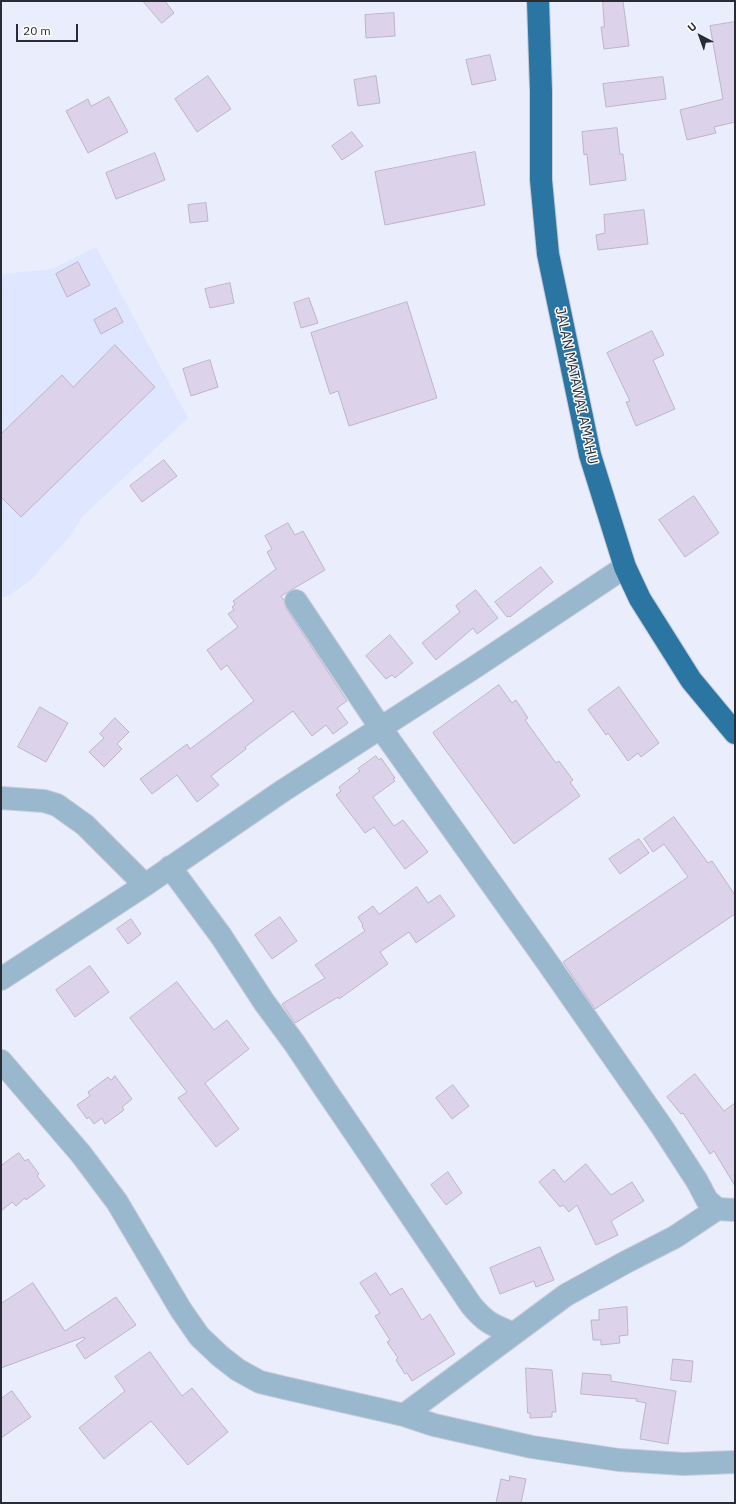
<!DOCTYPE html>
<style>
body{margin:0}
#map{position:relative;width:736px;height:1504px;overflow:hidden;background:#eaeefc;font-family:"IBM Plex Sans",sans-serif}
canvas{display:block}
.frame{position:absolute;inset:0;border:2px solid #292c35;pointer-events:none}
.north{position:absolute;left:680px;top:16px;width:40px;height:40px;-webkit-text-stroke:3px #fcfcfc;paint-order:stroke;rotate:319deg;font-size:11px;font-weight:700;line-height:16px;text-align:center;color:#292c35}
.north::after{content:'';display:block;margin:auto;width:14px;height:18px;background:#292c35;clip-path:polygon(50% 0,100% 100%,50% 72%,0 100%)}
.scale{position:absolute;left:16px;top:24px;width:62px;height:18px;box-sizing:border-box;border:2px solid #292c35;border-top:0;padding-left:5px;font-size:12px;line-height:14px;white-space:nowrap;color:#292c35;-webkit-text-stroke:3px #fcfcfc;paint-order:stroke}
</style>
<div id="map">
<canvas width="736" height="1504"></canvas>
<div class="frame"></div>
<div class="north">U</div>
<div class="scale">20 m</div>
</div>
<script>
const context = document.querySelector('canvas').getContext('2d');
context.lineJoin = 'round';
function fill(path, color) {
  context.fillStyle = color;
  context.fill(path, 'evenodd');
}
function stroke(path, color, width, dash) {
  context.strokeStyle = color;
  context.lineWidth = width;
  context.lineCap = dash ? 'butt' : 'round';
  context.setLineDash(dash || []);
  context.stroke(path);
}
function drawText(font, color, halo, rows, align = 'center') {
  context.font = font + ' "IBM Plex Sans",sans-serif';
  context.lineWidth = 3;
  context.setLineDash([]);
  context.textBaseline = 'middle';
  context.strokeStyle = halo;
  context.fillStyle = color;
  for (const [text, x, y, turn = 0] of rows) {
    context.save();
    context.translate(x, y);
    context.rotate((+turn || 0) * Math.PI / 180);
    context.textAlign = isNaN(turn) ? turn : align;
    if (halo) context.strokeText(text, 0, 0);
    context.fillText(text, 0, 0);
    context.restore();
  }
}
fill(new Path2D(`
 M 96,247 L 188,418 L 83,516 L 70,536 L 30,581 L 6,597 L 1,597 L 1,274 L 52,269 Z`), '#dfe6ff');
const building = new Path2D(`
 M 143,1 L 165,1 L 174,13 L 162,23 Z
 M 603,1 L 623,1 L 629,46 L 604,49 L 601,27 L 604,27 Z
 M 394,13 L 395,36 L 366,38 L 365,15 Z
 M 735,22 L 735,122 L 714,127 L 716,133 L 687,140 L 680,110 L 723,99 L 710,26 Z
 M 490,55 L 496,80 L 472,85 L 466,60 Z
 M 208,76 L 231,109 L 197,132 L 175,99 Z
 M 376,76 L 380,103 L 358,106 L 354,80 Z
 M 663,77 L 666,99 L 606,107 L 603,84 Z
 M 109,97 L 128,132 L 88,153 L 66,111 L 88,99 L 91,106 Z
 M 617,128 L 620,154 L 623,154 L 626,180 L 590,185 L 587,154 L 584,155 L 582,132 Z
 M 352,132 L 363,146 L 342,160 L 332,146 Z
 M 475,152 L 485,205 L 385,225 L 375,172 Z
 M 155,153 L 165,180 L 116,199 L 106,173 Z
 M 206,203 L 208,221 L 190,223 L 188,205 Z
 M 644,210 L 648,244 L 598,250 L 596,235 L 605,233 L 604,215 Z
 M 78,262 L 90,285 L 67,297 L 56,274 Z
 M 230,283 L 234,303 L 210,308 L 205,289 Z
 M 309,298 L 318,323 L 301,328 L 294,303 Z
 M 407,302 L 437,398 L 349,426 L 338,391 L 330,394 L 311,333 Z
 M 116,308 L 123,322 L 101,334 L 94,320 Z
 M 652,331 L 664,355 L 653,360 L 675,409 L 636,426 L 626,402 L 630,401 L 607,353 Z
 M 115,345 L 155,387 L 21,517 L 1,497 L 1,434 L 62,375 L 73,387 Z
 M 210,360 L 218,387 L 191,396 L 183,369 Z
 M 164,460 L 177,476 L 142,502 L 130,486 Z
 M 694,496 L 719,533 L 685,557 L 659,520 Z
 M 288,523 L 295,535 L 303,531 L 325,570 L 281,596 L 284,600 L 286,608 L 347,701 L 337,708 L 348,723 L 333,734 L 326,725 L 312,736 L 293,711 L 245,747 L 246,749 L 211,776 L 219,785 L 197,802 L 177,775 L 152,794 L 140,779 L 187,744 L 190,749 L 254,701 L 227,665 L 221,670 L 207,650 L 238,627 L 228,614 L 234,610 L 232,607 L 235,604 L 233,601 L 276,569 L 267,552 L 272,549 L 265,536 Z
 M 541,567 L 553,582 L 510,617 L 509,616 L 507,617 L 495,602 Z
 M 476,590 L 498,618 L 477,634 L 473,628 L 436,660 L 422,643 L 460,612 L 456,606 Z
 M 390,635 L 413,663 L 395,678 L 392,675 L 386,679 L 366,656 Z
 M 499,685 L 512,703 L 516,700 L 528,718 L 525,720 L 556,763 L 559,761 L 573,780 L 570,782 L 580,796 L 514,844 L 433,733 Z
 M 619,687 L 659,743 L 641,757 L 638,753 L 628,761 L 608,733 L 606,735 L 588,710 Z
 M 40,707 L 68,723 L 46,762 L 18,747 Z
 M 115,718 L 129,732 L 117,744 L 122,749 L 104,767 L 89,752 L 104,738 L 100,734 Z
 M 376,756 L 379,760 L 381,758 L 395,778 L 393,779 L 395,781 L 373,797 L 394,826 L 403,820 L 428,852 L 405,869 L 374,827 L 365,833 L 336,795 L 341,791 L 339,787 L 360,771 L 358,769 Z
 M 674,817 L 708,863 L 712,861 L 735,895 L 735,914 L 595,1009 L 563,962 L 688,877 L 664,844 L 653,852 L 644,839 Z
 M 639,839 L 649,853 L 620,874 L 609,859 Z
 M 417,887 L 428,903 L 440,895 L 455,916 L 416,943 L 409,932 L 380,952 L 388,964 L 339,999 L 338,997 L 295,1023 L 282,1004 L 325,978 L 315,965 L 365,931 L 362,926 L 363,925 L 358,917 L 373,906 L 379,914 Z
 M 280,917 L 297,941 L 272,959 L 255,935 Z
 M 131,919 L 141,934 L 128,944 L 117,929 Z
 M 90,966 L 109,992 L 75,1017 L 56,990 Z
 M 177,982 L 214,1030 L 227,1020 L 249,1049 L 205,1083 L 239,1129 L 216,1147 L 178,1098 L 187,1092 L 130,1018 Z
 M 695,1074 L 724,1111 L 735,1103 L 735,1186 L 714,1151 L 710,1154 L 683,1113 L 681,1114 L 667,1097 Z
 M 115,1076 L 132,1099 L 122,1107 L 124,1110 L 105,1124 L 102,1118 L 94,1124 L 89,1117 L 87,1119 L 77,1105 L 90,1096 L 88,1092 L 108,1077 L 111,1080 Z
 M 453,1085 L 469,1106 L 452,1119 L 436,1098 Z
 M 19,1153 L 25,1161 L 28,1159 L 39,1174 L 37,1176 L 45,1186 L 26,1200 L 25,1198 L 16,1206 L 12,1202 L 1,1211 L 1,1166 Z
 M 586,1164 L 611,1195 L 632,1182 L 644,1201 L 611,1221 L 618,1235 L 596,1245 L 577,1205 L 569,1212 L 563,1205 L 560,1207 L 539,1182 L 554,1169 L 564,1182 Z
 M 448,1172 L 462,1193 L 446,1205 L 431,1185 Z
 M 540,1247 L 554,1280 L 536,1287 L 534,1281 L 500,1294 L 490,1268 Z
 M 376,1273 L 390,1295 L 402,1288 L 422,1320 L 430,1314 L 455,1354 L 412,1381 L 407,1373 L 405,1374 L 396,1360 L 398,1358 L 387,1342 L 390,1340 L 375,1316 L 380,1313 L 360,1283 Z
 M 33,1283 L 65,1331 L 116,1297 L 136,1325 L 85,1359 L 76,1345 L 85,1339 L 84,1337 L 1,1368 L 1,1304 Z
 M 627,1307 L 628,1335 L 619,1336 L 620,1343 L 601,1345 L 601,1340 L 593,1340 L 591,1320 L 599,1320 L 599,1310 Z
 M 150,1352 L 182,1396 L 192,1388 L 228,1432 L 188,1465 L 151,1421 L 104,1459 L 79,1428 L 125,1391 L 115,1377 Z
 M 673,1359 L 693,1361 L 691,1382 L 671,1380 Z
 M 526,1368 L 552,1370 L 556,1412 L 552,1412 L 552,1417 L 530,1418 L 530,1413 L 528,1413 Z
 M 583,1373 L 611,1375 L 611,1381 L 676,1391 L 668,1444 L 640,1439 L 646,1403 L 636,1401 L 637,1399 L 581,1394 Z
 M 12,1391 L 31,1417 L 1,1438 L 1,1399 Z
 M 510,1476 L 526,1479 L 521,1503 L 496,1503 L 501,1479 L 509,1481 Z`);
fill(building, '#dcd2e9');
stroke(building, '#bdb4c9', 1);
const street = new Path2D(`
 M 296,601 L 380,727 L 543,956 L 662,1127 L 697,1181 L 707,1200 L 717,1209 L 735,1210
 M 1,798 L 44,801 L 57,805 L 85,825 L 145,885
 M 170,867 L 221,936 L 264,1002 L 295,1044 L 325,1089 L 355,1133 L 471,1305 C 485,1322 492,1325 512,1333
 M 1,979 L 145,885 L 284,790 L 475,667 L 625,567
 M 1,1061 L 81,1154 L 117,1202 L 181,1310 L 199,1336 L 220,1356 L 238,1370 L 260,1382 L 285,1388 L 404,1415 L 434,1425 L 532,1447 L 619,1460 L 684,1464 L 735,1462
 M 404,1415 L 566,1295 L 626,1262 L 675,1237 L 717,1209`);
const highway = new Path2D(`
 M 538,1 L 541,91 L 541,180 L 548,254 L 590,455 L 625,567 L 640,599 L 691,680 L 735,733`);
stroke(street, '#c7cbd8', 24);
stroke(highway, '#c7cbd8', 24);
stroke(street, '#99b7cd', 22);
stroke(highway, '#2b75a3', 22);
drawText('14px', '#292c35', '#fcfcfc', [
 ["JALAN MATAWAI AMAHU",576,386,78]
]);
</script>
